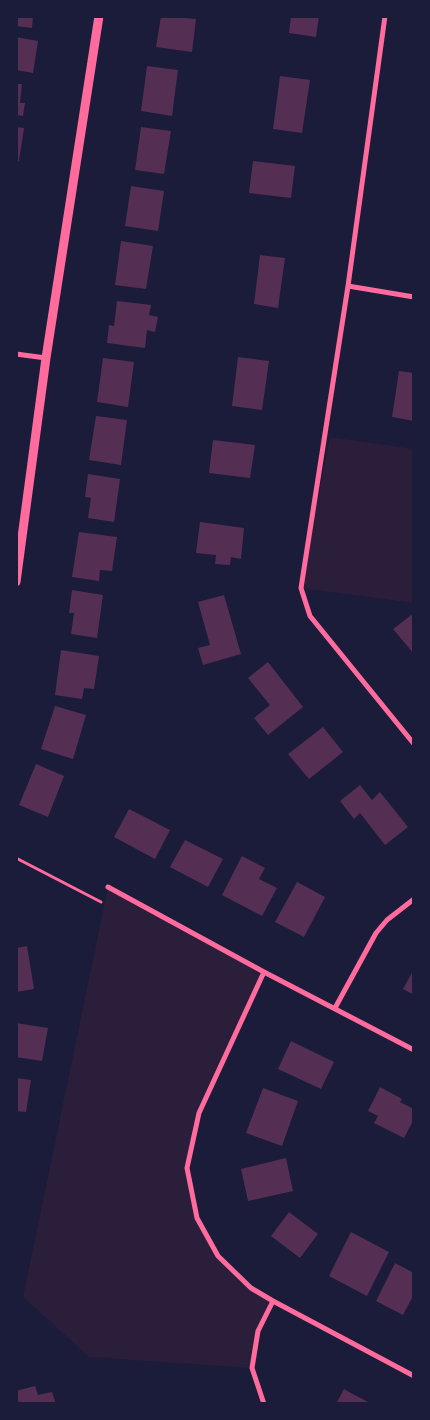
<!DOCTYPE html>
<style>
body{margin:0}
#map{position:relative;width:430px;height:1420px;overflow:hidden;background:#1b1b3a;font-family:"Roboto Condensed",sans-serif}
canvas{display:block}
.frame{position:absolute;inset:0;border:18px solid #1b1b3a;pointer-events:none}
</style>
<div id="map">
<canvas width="430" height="1420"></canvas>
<div class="frame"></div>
</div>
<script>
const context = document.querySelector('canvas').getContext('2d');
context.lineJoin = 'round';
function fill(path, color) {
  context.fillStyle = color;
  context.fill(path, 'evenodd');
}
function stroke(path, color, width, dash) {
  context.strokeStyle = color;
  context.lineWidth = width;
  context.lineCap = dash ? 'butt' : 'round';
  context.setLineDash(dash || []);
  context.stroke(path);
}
fill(new Path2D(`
 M 330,437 L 414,449 L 414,603 L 301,588 Z
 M 108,887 L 264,972 L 199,1113 L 187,1168 L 197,1218 L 218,1256 L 251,1288 L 273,1301 L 258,1331 L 252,1368 L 89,1357 L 23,1297 Z`), '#2a1e3b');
fill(new Path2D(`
 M 16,16 L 33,16 L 32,28 L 16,26 Z
 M 161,16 L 196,19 L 192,52 L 156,47 Z
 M 291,16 L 319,16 L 316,37 L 289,33 Z
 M 16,37 L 38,41 L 33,73 L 16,70 Z
 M 147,66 L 178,70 L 172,116 L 141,111 Z
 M 280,76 L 310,80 L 302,133 L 273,129 Z
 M 16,84 L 22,84 L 20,103 L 25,103 L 23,116 L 16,115 Z
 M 16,127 L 24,128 L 19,161 L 16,161 Z
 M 141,127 L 171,131 L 164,174 L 135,170 Z
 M 253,161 L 295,166 L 291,198 L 249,193 Z
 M 131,186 L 164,191 L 158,231 L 125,226 Z
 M 121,241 L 153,246 L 146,289 L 115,285 Z
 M 260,255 L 285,258 L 278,308 L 254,304 Z
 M 117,301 L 151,305 L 149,315 L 158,317 L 155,332 L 147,330 L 145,348 L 107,343 L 109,325 L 114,326 Z
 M 238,357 L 269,361 L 262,410 L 232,406 Z
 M 103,358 L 134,362 L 128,407 L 97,402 Z
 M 399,371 L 414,373 L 414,421 L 392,417 Z
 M 96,416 L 127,420 L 121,465 L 89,460 Z
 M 213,440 L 255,445 L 250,478 L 209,473 Z
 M 88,474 L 120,479 L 114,522 L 88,518 L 91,498 L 85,497 Z
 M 200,522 L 244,528 L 241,559 L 231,557 L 230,565 L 215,564 L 216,555 L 196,553 Z
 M 79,532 L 117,537 L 112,571 L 100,570 L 99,581 L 72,577 Z
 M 72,590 L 103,595 L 97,638 L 71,634 L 74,613 L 69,613 Z
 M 224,595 L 241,654 L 203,665 L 198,648 L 210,645 L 198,602 Z
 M 414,613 L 414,654 L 393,629 Z
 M 61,650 L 99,656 L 94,689 L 84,688 L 82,699 L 55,695 Z
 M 268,662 L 303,707 L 268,735 L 254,718 L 270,705 L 248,678 Z
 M 55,706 L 86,715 L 73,759 L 41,749 Z
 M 323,727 L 343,752 L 309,779 L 288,754 Z
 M 36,764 L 64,776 L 48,817 L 19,805 Z
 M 360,785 L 372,800 L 380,792 L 408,827 L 385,845 L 360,813 L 354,819 L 340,801 Z
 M 129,809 L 170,830 L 155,859 L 114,837 Z
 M 185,840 L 223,859 L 208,887 L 170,867 Z
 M 242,856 L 265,868 L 259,879 L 277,888 L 262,916 L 222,895 Z
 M 297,882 L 325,897 L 304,937 L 275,922 Z
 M 27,946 L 34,989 L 16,992 L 16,948 Z
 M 414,969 L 414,995 L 403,989 Z
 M 16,1023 L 48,1028 L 42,1061 L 16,1057 Z
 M 291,1041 L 334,1062 L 321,1089 L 278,1069 Z
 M 16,1078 L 31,1080 L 26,1112 L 16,1111 Z
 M 380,1087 L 402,1099 L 400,1102 L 414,1109 L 414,1119 L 404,1138 L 374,1123 L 378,1116 L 368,1111 Z
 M 263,1088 L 298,1101 L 282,1146 L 246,1133 Z
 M 286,1158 L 293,1191 L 248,1201 L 241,1169 Z
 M 289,1212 L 318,1234 L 300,1258 L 271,1236 Z
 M 351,1232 L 389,1252 L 367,1296 L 329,1276 Z
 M 395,1263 L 414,1273 L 414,1294 L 403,1315 L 376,1301 Z
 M 35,1386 L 38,1395 L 52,1392 L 56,1404 L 19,1404 L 16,1391 Z
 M 344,1389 L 349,1392 L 372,1404 L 336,1404 Z`), '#542f53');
stroke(new Path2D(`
 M 16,858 L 101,902`), '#ff6b9d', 3);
stroke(new Path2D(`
 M 385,16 L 348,286 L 414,297
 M 348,286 L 301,588 L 310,616 L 414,744
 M 16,354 L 46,358
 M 108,887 L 264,972 L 414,1050
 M 264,972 L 199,1113 L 187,1168 L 197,1218 L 218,1256 L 251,1288 L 273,1301 L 414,1376
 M 335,1008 L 376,933 L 387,920 L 414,899
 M 264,1404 L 252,1368 L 258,1331 L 273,1301`), '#ff6b9d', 5);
stroke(new Path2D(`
 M 16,582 L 46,358 L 99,16`), '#ff6b9d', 9);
</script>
